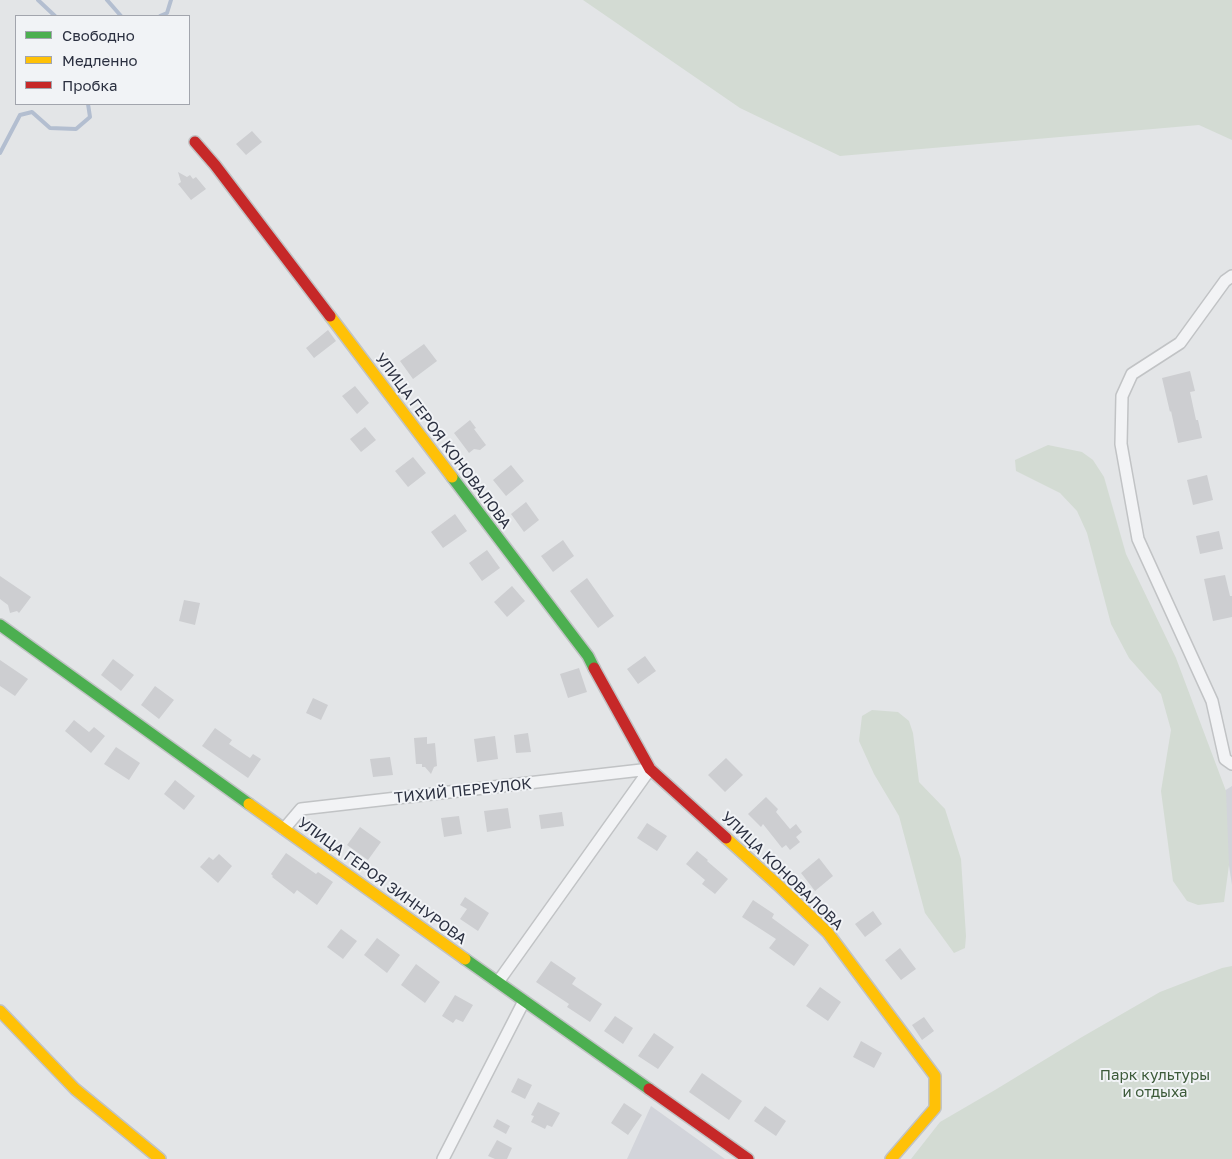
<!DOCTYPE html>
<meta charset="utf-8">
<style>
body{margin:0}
#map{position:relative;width:1232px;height:1159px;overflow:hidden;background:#e3e5e7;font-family:"Golos Text",sans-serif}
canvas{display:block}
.legend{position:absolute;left:15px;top:15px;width:175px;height:90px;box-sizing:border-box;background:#f1f3f6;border:1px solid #a2a5ad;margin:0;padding:6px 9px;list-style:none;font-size:15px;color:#2b3040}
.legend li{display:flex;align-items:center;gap:10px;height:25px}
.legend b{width:25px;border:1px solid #a2a5ad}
</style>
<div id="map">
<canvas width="1232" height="1159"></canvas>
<ul class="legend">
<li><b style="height:6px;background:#4caf50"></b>Свободно</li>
<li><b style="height:6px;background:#ffc107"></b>Медленно</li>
<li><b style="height:6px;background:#c62828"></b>Пробка</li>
</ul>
</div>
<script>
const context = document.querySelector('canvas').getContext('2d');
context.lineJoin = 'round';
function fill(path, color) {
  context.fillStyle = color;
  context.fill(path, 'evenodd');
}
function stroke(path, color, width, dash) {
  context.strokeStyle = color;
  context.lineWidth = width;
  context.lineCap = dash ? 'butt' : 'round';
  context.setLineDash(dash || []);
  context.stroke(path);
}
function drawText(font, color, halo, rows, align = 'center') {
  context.font = font + ' "Golos Text",sans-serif';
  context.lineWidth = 4;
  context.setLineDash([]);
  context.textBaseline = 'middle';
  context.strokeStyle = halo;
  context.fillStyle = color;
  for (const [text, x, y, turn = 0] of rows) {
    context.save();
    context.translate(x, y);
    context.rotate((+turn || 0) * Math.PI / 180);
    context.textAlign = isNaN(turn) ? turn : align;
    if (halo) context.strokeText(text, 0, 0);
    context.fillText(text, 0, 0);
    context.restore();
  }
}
fill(new Path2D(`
 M 1232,786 L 1232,885 L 1218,795 Z
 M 651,1106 L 725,1159 L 627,1159 Z`), '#d2d4da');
fill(new Path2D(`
 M 583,0 L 1232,0 L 1232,140 L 1199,125 L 840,156 L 740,108 Z
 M 1048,445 L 1082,452 L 1093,460 L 1104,477 L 1126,554 L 1176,658 L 1226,791 L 1229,865 L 1224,902 L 1198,905 L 1187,901 L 1173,881 L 1161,791 L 1171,730 L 1161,694 L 1129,658 L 1111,624 L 1087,533 L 1077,511 L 1060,493 L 1016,471 L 1015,460 Z
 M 872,710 L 898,712 L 909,721 L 913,733 L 919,782 L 945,809 L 961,859 L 966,936 L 965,948 L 954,953 L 925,913 L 899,816 L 874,774 L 859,741 L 862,716 Z
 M 1232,966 L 1232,1159 L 911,1159 L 940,1122 L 995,1090 L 1082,1037 L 1160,992 L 1222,968 Z`), '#d3dbd3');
stroke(new Path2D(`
 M 38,0 L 55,16
 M 107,0 L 121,16
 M 160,16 L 167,13 L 171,0
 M 0,153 L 20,115 L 32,112 L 50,128 L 76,129 L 90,117 L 88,104`), '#b3bed0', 4);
fill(new Path2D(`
 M 252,131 L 262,142 L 246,155 L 236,144 Z
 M 178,172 L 187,177 L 190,175 L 193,179 L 196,177 L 206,189 L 191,200 L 178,184 L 181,182 Z
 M 328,330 L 336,341 L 314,358 L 306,348 Z
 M 424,344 L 437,361 L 413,379 L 400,361 Z
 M 1190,371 L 1195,391 L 1190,392 L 1196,420 L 1198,420 L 1202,438 L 1178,443 L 1171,411 L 1170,412 L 1162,378 Z
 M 355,386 L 369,403 L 357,414 L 342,396 Z
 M 470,420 L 476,428 L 474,429 L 486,445 L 480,450 L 474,449 L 469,453 L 454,433 Z
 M 365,427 L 376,440 L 361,452 L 350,439 Z
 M 413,457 L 426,473 L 408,487 L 395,471 Z
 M 511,465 L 524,481 L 506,496 L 493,480 Z
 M 1207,475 L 1213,500 L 1193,505 L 1187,480 Z
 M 526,502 L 539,520 L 524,532 L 511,514 Z
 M 455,514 L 467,531 L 443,548 L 431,532 Z
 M 1219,531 L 1223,549 L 1200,554 L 1196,536 Z
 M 563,540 L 574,556 L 553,572 L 541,556 Z
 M 487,550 L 500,568 L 482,581 L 469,563 Z
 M 1225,575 L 1230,596 L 1232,596 L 1232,617 L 1213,621 L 1204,579 Z
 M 0,576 L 31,597 L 19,613 L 17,611 L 10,613 L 8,605 L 0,599 Z
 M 587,578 L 614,616 L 598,628 L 570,591 Z
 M 512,586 L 525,601 L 507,617 L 494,602 Z
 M 184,600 L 200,603 L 195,625 L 179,621 Z
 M 645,656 L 656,671 L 638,684 L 627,669 Z
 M 113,659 L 134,675 L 121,691 L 101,675 Z
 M 0,660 L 28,679 L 15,696 L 0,686 Z
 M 579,668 L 587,692 L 568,698 L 560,674 Z
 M 155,686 L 174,700 L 159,719 L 141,705 Z
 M 313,698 L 328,705 L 321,720 L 306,713 Z
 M 74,720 L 89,732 L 94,727 L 105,736 L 91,753 L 65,731 Z
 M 215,728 L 232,740 L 229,744 L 250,758 L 253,754 L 261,759 L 248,778 L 202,746 Z
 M 528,733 L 531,752 L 516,753 L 514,735 Z
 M 495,736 L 498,759 L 477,762 L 474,739 Z
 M 427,737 L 427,744 L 435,743 L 437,766 L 434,767 L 431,774 L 425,767 L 422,767 L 422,764 L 416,764 L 414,738 Z
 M 116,747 L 140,763 L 129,780 L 104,764 Z
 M 390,757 L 393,775 L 373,777 L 370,759 Z
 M 726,758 L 743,775 L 725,792 L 708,775 Z
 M 175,780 L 195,796 L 184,810 L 164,794 Z
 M 766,797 L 778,809 L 776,812 L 790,829 L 796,824 L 802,832 L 796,837 L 800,842 L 790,850 L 786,845 L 782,848 L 763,824 L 761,827 L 748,814 Z
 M 508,808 L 511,828 L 487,832 L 484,811 Z
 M 562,812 L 564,826 L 541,829 L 539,815 Z
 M 459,816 L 462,834 L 444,837 L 441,818 Z
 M 647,823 L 667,836 L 657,851 L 637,838 Z
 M 360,827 L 381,842 L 368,860 L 347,845 Z
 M 697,851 L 708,860 L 707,861 L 728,879 L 715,894 L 702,884 L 705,880 L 686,864 Z
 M 286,853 L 316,874 L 318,872 L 333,882 L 317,905 L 297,890 L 294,894 L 272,877 L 273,876 L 271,874 Z
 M 219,854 L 232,866 L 218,883 L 200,867 L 209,857 L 213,860 Z
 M 819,858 L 833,876 L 815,891 L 801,873 Z
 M 465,897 L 489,913 L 478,931 L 460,919 L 467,909 L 460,905 Z
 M 753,900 L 774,914 L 772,918 L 809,945 L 794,966 L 769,948 L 776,939 L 742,917 Z
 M 873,911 L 882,924 L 865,937 L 855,924 Z
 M 341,929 L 357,941 L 343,959 L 327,947 Z
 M 377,938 L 400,955 L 387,973 L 364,955 Z
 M 900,948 L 916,969 L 901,980 L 885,960 Z
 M 551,961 L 576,978 L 572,984 L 602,1004 L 590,1022 L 567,1007 L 569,1004 L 536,982 Z
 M 416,964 L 440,982 L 425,1003 L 401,985 Z
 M 820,987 L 841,1002 L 828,1021 L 806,1006 Z
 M 455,995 L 473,1005 L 463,1022 L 456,1019 L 453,1023 L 442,1016 Z
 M 615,1016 L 633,1028 L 623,1044 L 604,1031 Z
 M 924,1017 L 934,1031 L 922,1040 L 912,1025 Z
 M 654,1033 L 674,1047 L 658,1069 L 638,1056 Z
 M 861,1041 L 882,1053 L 874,1068 L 853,1057 Z
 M 702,1073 L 742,1101 L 729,1120 L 689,1092 Z
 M 518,1078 L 532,1085 L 525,1099 L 511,1092 Z
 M 538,1102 L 560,1113 L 552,1127 L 547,1125 L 545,1129 L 531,1122 L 534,1116 L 531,1115 Z
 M 624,1103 L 642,1115 L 628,1135 L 611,1123 Z
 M 765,1106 L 786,1121 L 776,1136 L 754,1121 Z
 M 497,1119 L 510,1126 L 506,1134 L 493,1127 Z
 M 497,1140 L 512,1148 L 507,1159 L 495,1159 L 488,1156 Z`), '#cdced1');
const street = new Path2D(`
 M 1232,276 L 1225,281 L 1180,343 L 1132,374 L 1122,396 L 1121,444 L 1138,539 L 1212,701 L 1225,759 L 1232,764
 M 284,829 L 301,809 L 650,769
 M 498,982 L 650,769
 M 443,1159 L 524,1001`);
const fast = new Path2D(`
 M 452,477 L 588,656 L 594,668
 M 0,625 L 249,804
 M 465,959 L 649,1089`);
const slow = new Path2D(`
 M 330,316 L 452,477
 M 249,804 L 465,959
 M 726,838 L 778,885 L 828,933 L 935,1076 L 935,1108 L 891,1159
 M 0,1011 L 75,1089 L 160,1159`);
const jam = new Path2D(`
 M 195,142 L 215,165 L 330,316
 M 594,668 L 650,769 L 726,838
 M 649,1089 L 748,1159`);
stroke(street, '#c1c3c5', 14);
stroke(fast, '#c1c3c5', 14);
stroke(slow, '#c1c3c5', 14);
stroke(jam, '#c1c3c5', 14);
stroke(street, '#f2f3f5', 11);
stroke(fast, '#4caf50', 11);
stroke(slow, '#ffc107', 11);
stroke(jam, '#c62828', 11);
drawText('15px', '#2b3040', '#f1f3f6', [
 ["УЛИЦА ГЕРОЯ КОНОВАЛОВА",443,441,53],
 ["ТИХИЙ ПЕРЕУЛОК",463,791,-6],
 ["УЛИЦА КОНОВАЛОВА",782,871,44],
 ["УЛИЦА ГЕРОЯ ЗИННУРОВА",382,881,36]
]);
drawText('15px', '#3c5a39', '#f1f3f6', [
 ["Парк культуры",1155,1075],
 ["и отдыха",1155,1092]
]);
</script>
